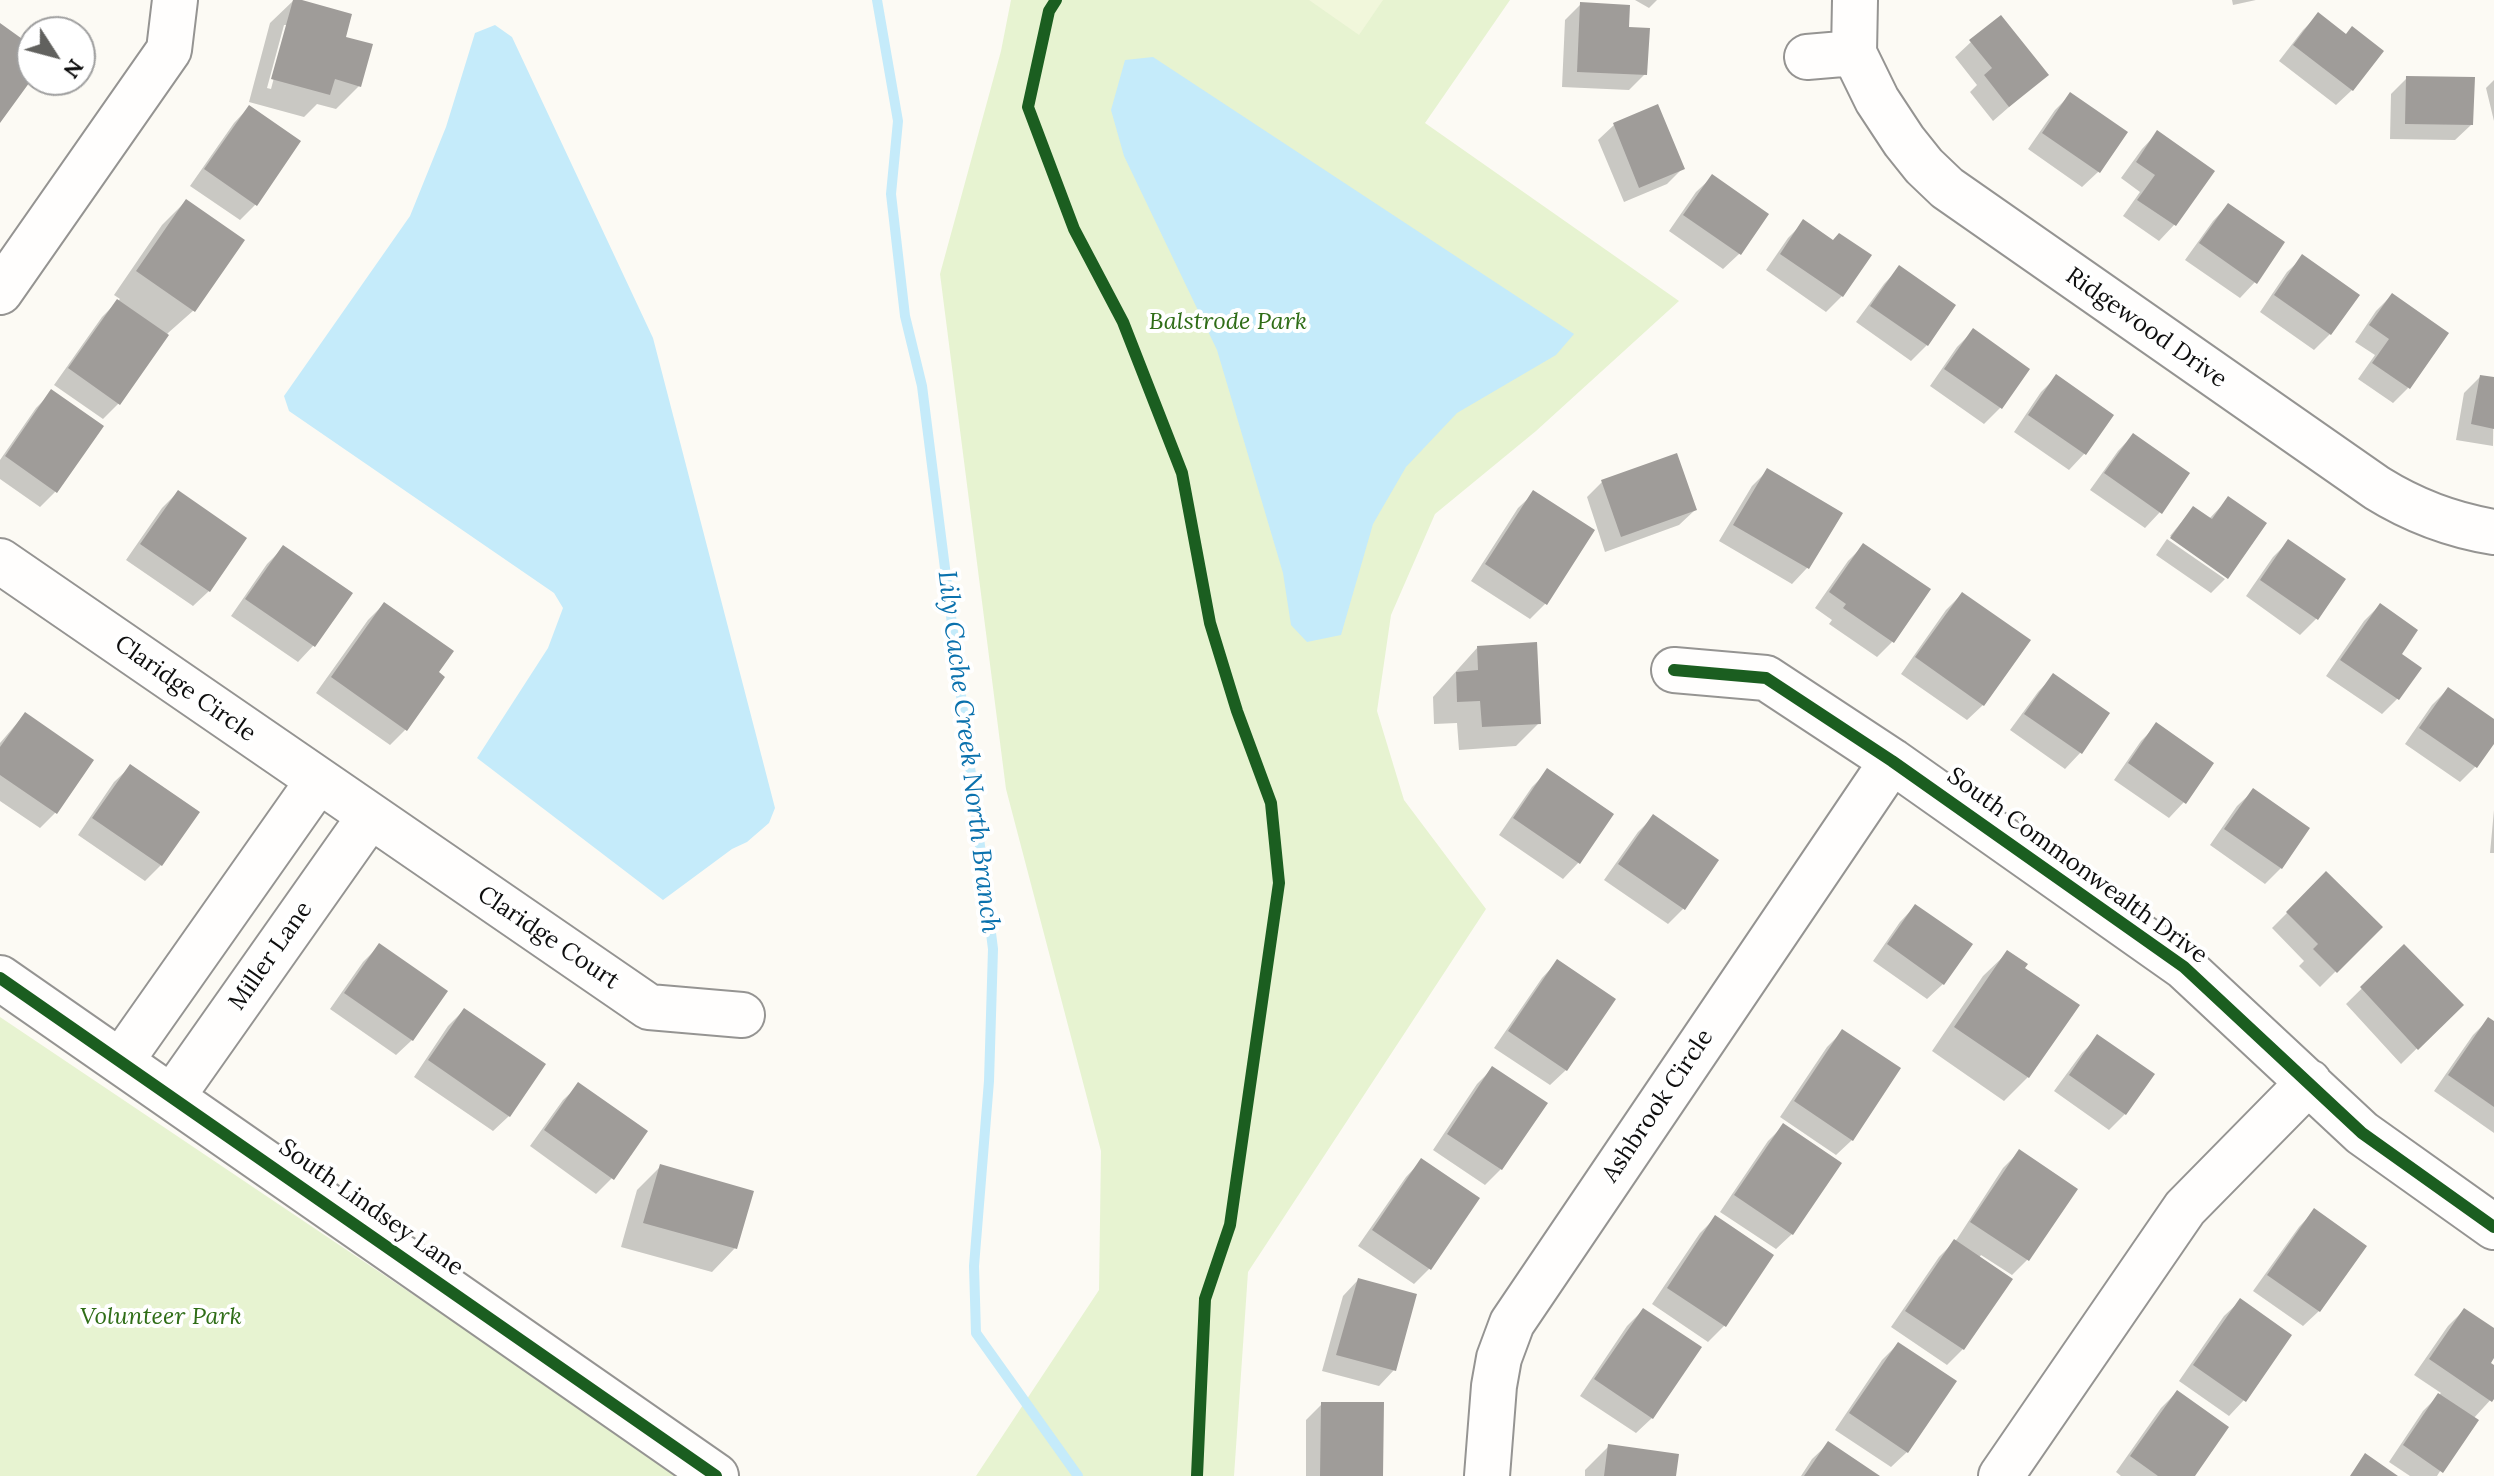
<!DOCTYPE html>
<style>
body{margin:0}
#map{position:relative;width:2494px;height:1476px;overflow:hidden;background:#fcfaf4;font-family:Lora,serif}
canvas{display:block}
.north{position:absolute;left:16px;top:16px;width:80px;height:80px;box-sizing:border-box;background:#fff;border:2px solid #9f9f9f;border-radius:50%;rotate:126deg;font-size:22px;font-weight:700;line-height:32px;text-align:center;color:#0e0e0e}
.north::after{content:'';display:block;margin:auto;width:28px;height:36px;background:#61615e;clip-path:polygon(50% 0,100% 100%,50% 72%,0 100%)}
</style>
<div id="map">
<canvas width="2494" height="1476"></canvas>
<div class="north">N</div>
</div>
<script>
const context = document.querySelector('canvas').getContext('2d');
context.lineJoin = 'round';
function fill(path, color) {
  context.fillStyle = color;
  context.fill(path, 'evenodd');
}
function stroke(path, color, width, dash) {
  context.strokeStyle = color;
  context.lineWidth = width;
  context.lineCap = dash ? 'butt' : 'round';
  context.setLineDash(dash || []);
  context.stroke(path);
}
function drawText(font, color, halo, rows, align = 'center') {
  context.font = font + ' Lora,serif';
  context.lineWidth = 8;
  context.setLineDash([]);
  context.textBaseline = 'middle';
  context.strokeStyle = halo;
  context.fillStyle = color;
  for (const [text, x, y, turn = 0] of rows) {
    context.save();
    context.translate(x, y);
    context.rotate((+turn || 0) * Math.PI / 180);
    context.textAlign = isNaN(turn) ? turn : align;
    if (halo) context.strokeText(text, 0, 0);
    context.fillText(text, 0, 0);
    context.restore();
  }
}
fill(new Path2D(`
 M 1011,0 L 1510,0 L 1425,123 L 1679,301 L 1536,431 L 1435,514 L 1391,615 L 1377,711 L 1404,800 L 1486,909 L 1248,1272 L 1234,1476 L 976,1476 L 1099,1290 L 1101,1151 L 1006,789 L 940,274 L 1001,51 Z
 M 0,1017 L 683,1476 L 0,1476 Z`), '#e7f3d1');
fill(new Path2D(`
 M 1309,0 L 1383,0 L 1359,35 Z`), '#f1f7db');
fill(new Path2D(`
 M 495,25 L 512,37 L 653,338 L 775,808 L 769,823 L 747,842 L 732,849 L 663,900 L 477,758 L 548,648 L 563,608 L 554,593 L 289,411 L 284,396 L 410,216 L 446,127 L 475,33 Z
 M 1153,57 L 1574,334 L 1556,355 L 1457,413 L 1406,467 L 1373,524 L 1341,635 L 1307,642 L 1291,625 L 1283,573 L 1217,350 L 1124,156 L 1111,110 L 1125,60 Z`), '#c5ebfa');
fill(new Path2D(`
 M 294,0 L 343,39 L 360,85 L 336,109 L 317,104 L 304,117 L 249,102 L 270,23 ZM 284,25 L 288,25 L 271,89 L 267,88 Z
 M 1635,0 L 1657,0 L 1649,8 Z
 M 2232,0 L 2256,0 L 2233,5 Z
 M 1581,4 L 1627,29 L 1645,74 L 1629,90 L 1562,87 L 1565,20 Z
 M 2318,15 L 2352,90 L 2336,105 L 2279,61 L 2303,30 Z
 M 1971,42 L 2047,74 L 1993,121 L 1970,92 L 1977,85 L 1955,57 Z
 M 2407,78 L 2471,125 L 2455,140 L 2390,139 L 2391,94 Z
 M 2494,80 L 2494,121 L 2486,88 Z
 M 2070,95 L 2125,133 L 2098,172 L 2082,187 L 2028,149 L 2055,110 Z
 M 249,107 L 299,141 L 255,205 L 240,220 L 190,186 L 234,123 Z
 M 1657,107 L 1683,168 L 1667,184 L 1624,202 L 1598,140 L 1614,125 Z
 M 2157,133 L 2212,171 L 2174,225 L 2159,241 L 2123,216 L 2140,192 L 2121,178 L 2142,149 Z
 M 1712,177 L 1766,215 L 1739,254 L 1723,269 L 1669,231 L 1696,192 Z
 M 186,201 L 194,310 L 168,333 L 119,403 L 103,419 L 54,385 L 102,317 L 120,299 L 114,295 L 162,225 Z
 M 2228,205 L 2255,282 L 2240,298 L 2185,260 L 2213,221 Z
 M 1804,222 L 1832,242 L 1869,256 L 1842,296 L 1826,312 L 1766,270 L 1788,238 Z
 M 2303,257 L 2330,334 L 2314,350 L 2260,312 L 2287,272 Z
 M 1899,268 L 1954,306 L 1927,345 L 1911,361 L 1856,322 L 1884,284 Z
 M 2392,295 L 2408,388 L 2393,403 L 2358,379 L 2375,355 L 2355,342 L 2376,311 Z
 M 1973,331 L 2027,369 L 2000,408 L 1984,424 L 1930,386 L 1957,347 Z
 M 2056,377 L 2111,415 L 2084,454 L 2069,470 L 2014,432 L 2041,392 Z
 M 2480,377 L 2494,379 L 2493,446 L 2456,440 L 2464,393 Z
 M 52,392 L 55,492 L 40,507 L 0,479 L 0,460 L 36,408 Z
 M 2133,435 L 2160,512 L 2145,528 L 2090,490 L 2118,451 Z
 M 1767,471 L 1840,514 L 1807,568 L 1792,584 L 1719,541 L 1752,486 Z
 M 1602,482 L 1695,510 L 1679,525 L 1605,552 L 1587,497 Z
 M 178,492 L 209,591 L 193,606 L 126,560 L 162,508 Z
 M 1534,493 L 1546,603 L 1530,619 L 1471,581 L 1518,508 Z
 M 2229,498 L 2227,575 L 2170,536 L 2193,508 L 2209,519 Z
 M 2167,539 L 2225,579 L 2211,593 L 2156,555 Z
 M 2288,542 L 2343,580 L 2316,619 L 2300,635 L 2246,596 L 2273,557 Z
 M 1864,545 L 1892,642 L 1877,657 L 1829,624 L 1832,620 L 1815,608 L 1848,561 Z
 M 283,548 L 350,594 L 313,646 L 298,662 L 231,616 L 267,564 Z
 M 1962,594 L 1983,705 L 1967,720 L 1901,674 L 1946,610 Z
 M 384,604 L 436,673 L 442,677 L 405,730 L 390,745 L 316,693 L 368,620 Z
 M 2380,605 L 2399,654 L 2397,699 L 2382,714 L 2326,676 L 2364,621 Z
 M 1477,648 L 1539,723 L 1516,746 L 1459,750 L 1457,723 L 1434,724 L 1433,697 Z
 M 2053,676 L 2108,714 L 2080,753 L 2065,769 L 2010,730 L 2038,692 Z
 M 2448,689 L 2494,722 L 2494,740 L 2475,767 L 2460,782 L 2405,744 L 2432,705 Z
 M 25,714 L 92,761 L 55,813 L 40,828 L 0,801 L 0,743 Z
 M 2157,725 L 2184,802 L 2169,818 L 2114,780 L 2141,741 Z
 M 130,767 L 161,865 L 145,881 L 78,835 L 114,782 Z
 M 1548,771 L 1611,815 L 1578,863 L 1563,879 L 1499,835 L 1532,787 Z
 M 2253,791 L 2281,868 L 2265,884 L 2210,845 L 2237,806 Z
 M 2494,810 L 2494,853 L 2490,853 Z
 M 1653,817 L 1684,908 L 1668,924 L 1604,880 L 1638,832 Z
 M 2326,874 L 2380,927 L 2320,987 L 2299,966 L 2304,961 L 2272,928 Z
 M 1915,906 L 1943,984 L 1927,999 L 1873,961 L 1900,922 Z
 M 379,946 L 412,1040 L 396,1055 L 330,1009 L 363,962 Z
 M 2404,947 L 2461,1005 L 2401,1064 L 2346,1004 Z
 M 2007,953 L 2022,968 L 2077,1005 L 2028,1077 L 2004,1101 L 1932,1051 L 1983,976 Z
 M 1557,962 L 1566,1070 L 1550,1085 L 1494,1048 L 1542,978 Z
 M 464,1010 L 509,1116 L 493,1131 L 414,1077 L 448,1026 Z
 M 2488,1020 L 2494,1024 L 2494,1133 L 2434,1091 L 2473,1035 Z
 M 1843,1031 L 1852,1140 L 1836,1155 L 1780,1117 L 1827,1047 Z
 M 2098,1037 L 2125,1114 L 2109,1130 L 2054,1091 L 2082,1053 Z
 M 1493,1068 L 1545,1103 L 1501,1169 L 1485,1185 L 1433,1150 L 1477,1084 Z
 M 579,1085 L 612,1178 L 596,1194 L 530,1146 L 563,1100 Z
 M 1783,1126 L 1792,1234 L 1776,1249 L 1720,1212 L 1768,1141 Z
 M 2019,1152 L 2027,1260 L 2012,1275 L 1981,1255 L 1979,1258 L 2010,1279 L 1963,1349 L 1947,1365 L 1891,1327 L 1939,1257 L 1957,1239 L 2003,1168 Z
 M 1421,1161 L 1430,1268 L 1414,1284 L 1358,1246 L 1406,1177 Z
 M 660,1167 L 735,1248 L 712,1272 L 621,1247 L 637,1190 Z
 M 2314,1211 L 2319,1311 L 2303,1326 L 2253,1291 L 2299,1227 Z
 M 1715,1218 L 1771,1256 L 1724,1326 L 1708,1342 L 1652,1304 L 1700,1233 Z
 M 1358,1280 L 1394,1370 L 1379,1386 L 1322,1371 L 1343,1296 Z
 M 2240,1301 L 2244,1400 L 2229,1416 L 2179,1381 L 2224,1316 Z
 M 1643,1310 L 1652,1418 L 1636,1433 L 1580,1396 L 1627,1326 Z
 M 2464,1310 L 2494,1331 L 2494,1355 L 2488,1363 L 2494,1368 L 2494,1396 L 2473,1419 L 2437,1476 L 2410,1476 L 2389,1462 L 2423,1411 L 2441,1393 L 2414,1375 L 2448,1326 Z
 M 1898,1344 L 1907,1452 L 1891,1467 L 1835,1430 L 1882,1360 Z
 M 2177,1392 L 2192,1476 L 2121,1476 L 2116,1472 L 2161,1408 Z
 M 1322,1404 L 1381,1476 L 1306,1476 L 1306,1420 Z
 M 1828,1444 L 1877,1476 L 1801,1476 L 1812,1459 Z
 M 1609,1446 L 1674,1476 L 1585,1476 L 1585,1470 Z`), '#0003');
stroke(new Path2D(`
 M 877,0 L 898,121 L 891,194 L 905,316 L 922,386 L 993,949 L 989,1081 L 974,1266 L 976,1333 L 1078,1476`), '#c5ebfa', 10);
fill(new Path2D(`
 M 293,0 L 302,0 L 352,14 L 346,37 L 373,44 L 361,87 L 335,79 L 330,95 L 271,79 Z
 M 1580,2 L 1630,5 L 1629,27 L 1650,28 L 1647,75 L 1577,72 Z
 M 2318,12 L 2346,34 L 2352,26 L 2384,51 L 2353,91 L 2293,45 Z
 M 2001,15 L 2049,75 L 2009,107 L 1984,75 L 1992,68 L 1969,40 Z
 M 0,23 L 32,46 L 32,79 L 0,123 Z
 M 2406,76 L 2475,77 L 2473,125 L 2405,124 Z
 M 2070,92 L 2128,132 L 2100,173 L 2042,133 Z
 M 1658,104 L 1685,169 L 1639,188 L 1613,123 Z
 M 249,105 L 301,141 L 257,206 L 204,169 Z
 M 2157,130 L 2215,171 L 2176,226 L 2137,200 L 2155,175 L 2136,162 Z
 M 1712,174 L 1769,214 L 1741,255 L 1683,215 Z
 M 186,199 L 245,240 L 195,312 L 136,271 Z
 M 2228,203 L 2285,242 L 2257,284 L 2199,243 Z
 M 1803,219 L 1833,240 L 1839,233 L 1872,255 L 1843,297 L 1780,254 Z
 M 2302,254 L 2360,295 L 2331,335 L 2274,295 Z
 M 1899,265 L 1956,305 L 1928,346 L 1870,306 Z
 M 2392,293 L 2449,333 L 2410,389 L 2372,363 L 2389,339 L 2369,325 Z
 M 117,299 L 169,335 L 120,405 L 68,368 Z
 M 1973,328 L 2030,369 L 2002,409 L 1944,369 Z
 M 2056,374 L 2114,415 L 2086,455 L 2028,415 Z
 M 2480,375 L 2494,377 L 2494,429 L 2471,424 Z
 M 51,389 L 104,426 L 57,493 L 5,456 Z
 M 2133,433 L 2190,473 L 2162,514 L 2104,473 Z
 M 1677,453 L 1697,510 L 1621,537 L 1601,480 Z
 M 1767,468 L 1843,513 L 1809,569 L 1733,525 Z
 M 178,490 L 247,538 L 210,592 L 140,544 Z
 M 1533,490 L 1595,530 L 1547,605 L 1485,564 Z
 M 2228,496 L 2267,523 L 2228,579 L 2170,538 L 2193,506 L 2212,519 Z
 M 2288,539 L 2346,579 L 2318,620 L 2260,580 Z
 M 1863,543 L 1931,589 L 1894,643 L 1843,608 L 1846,604 L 1829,592 Z
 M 283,545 L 353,593 L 315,647 L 245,599 Z
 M 1962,592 L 2031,640 L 1984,706 L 1915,657 Z
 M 384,602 L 454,651 L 439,672 L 445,677 L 407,731 L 331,677 Z
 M 2380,603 L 2418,630 L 2402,654 L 2422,668 L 2399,700 L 2340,660 Z
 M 1537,642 L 1541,724 L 1482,727 L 1480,701 L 1457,702 L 1456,672 L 1478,670 L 1477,646 Z
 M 2053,673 L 2110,713 L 2082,754 L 2024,714 Z
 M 2448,687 L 2494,719 L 2494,744 L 2477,768 L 2419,728 Z
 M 25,712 L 94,760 L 57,814 L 0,775 L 0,747 Z
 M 2156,722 L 2214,763 L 2186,804 L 2128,763 Z
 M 130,764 L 200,812 L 162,866 L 92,818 Z
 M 1547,768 L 1614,814 L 1580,864 L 1513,818 Z
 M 2253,788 L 2310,828 L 2282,869 L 2224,829 Z
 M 1653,814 L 1719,860 L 1685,910 L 1618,864 Z
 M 2326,871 L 2383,927 L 2337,973 L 2313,949 L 2318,944 L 2286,912 Z
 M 1915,904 L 1973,944 L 1944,985 L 1887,944 Z
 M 379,943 L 448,991 L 413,1041 L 344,993 Z
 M 2404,944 L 2464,1005 L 2418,1050 L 2360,987 Z
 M 2007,950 L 2028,964 L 2025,968 L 2080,1005 L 2029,1078 L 1954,1027 Z
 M 1557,959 L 1616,999 L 1567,1071 L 1508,1031 Z
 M 464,1008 L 546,1064 L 510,1117 L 428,1060 Z
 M 2488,1017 L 2494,1021 L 2494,1107 L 2448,1075 Z
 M 1842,1029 L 1901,1068 L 1853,1141 L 1794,1101 Z
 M 2097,1034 L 2155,1074 L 2126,1115 L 2069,1075 Z
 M 1492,1066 L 1548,1103 L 1502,1170 L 1447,1134 Z
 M 578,1082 L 648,1131 L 614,1180 L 544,1130 Z
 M 1783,1123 L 1842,1163 L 1793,1235 L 1734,1195 Z
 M 2019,1149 L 2078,1189 L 2029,1261 L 1970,1222 Z
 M 1421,1158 L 1480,1198 L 1431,1270 L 1372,1230 Z
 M 660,1164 L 754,1191 L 737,1249 L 643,1223 Z
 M 2314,1208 L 2367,1246 L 2320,1312 L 2267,1275 Z
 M 1715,1215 L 1774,1255 L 1726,1327 L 1667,1288 Z
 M 1954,1239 L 2013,1279 L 1964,1350 L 1905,1311 Z
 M 1358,1278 L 1417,1294 L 1396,1371 L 1336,1355 Z
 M 2240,1298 L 2292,1335 L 2246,1402 L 2193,1365 Z
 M 1643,1308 L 1702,1347 L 1653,1419 L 1594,1379 Z
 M 2464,1308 L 2494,1328 L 2494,1358 L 2491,1363 L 2494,1365 L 2494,1399 L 2492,1402 L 2429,1359 Z
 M 1898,1342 L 1957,1381 L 1908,1453 L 1849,1413 Z
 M 2177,1390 L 2229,1427 L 2195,1476 L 2158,1476 L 2130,1456 Z
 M 2438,1393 L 2479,1420 L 2443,1473 L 2403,1445 Z
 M 1321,1402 L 1384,1402 L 1383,1476 L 1320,1476 Z
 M 1828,1441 L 1880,1476 L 1804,1476 Z
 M 1608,1444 L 1679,1454 L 1676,1476 L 1604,1476 Z
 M 2365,1453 L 2398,1476 L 2350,1476 Z`), '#9f9c99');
const minor = new Path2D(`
 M 1855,0 L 1854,53 L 1877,100 L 1904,141 L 1924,166 L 1947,188 L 2377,488 C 2414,511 2451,525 2494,532
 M 1807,57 L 1854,53
 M 0,292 L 169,50 L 175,0
 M 0,561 L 649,1007 L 742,1015
 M 1674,670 L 1766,678 L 1892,761 L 2184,967 L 2362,1133 L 2494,1227
 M 0,978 L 716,1476
 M 121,1061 L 318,781
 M 172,1097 L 370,816
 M 1487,1476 L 1494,1386 L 1499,1358 L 1512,1323 L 1892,761
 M 2001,1476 L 2185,1208 L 2309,1082`);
stroke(minor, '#959492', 48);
stroke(minor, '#fffefd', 44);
stroke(new Path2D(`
 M 1056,0 L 1049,11 L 1028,107 L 1074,229 L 1123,322 L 1182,473 L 1210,623 L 1237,711 L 1271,803 L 1279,883 L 1230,1225 L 1205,1299 L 1197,1476
 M 1674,670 L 1766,678 L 1892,761 L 2184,967 L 2362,1133 L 2494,1227
 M 0,978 L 716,1476`), '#1b5e20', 12);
drawText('italic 24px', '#2f6d17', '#fff', [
 ["Balstrode Park",1228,322],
 ["Volunteer Park",161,1317]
]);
drawText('24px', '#0e0e0e', '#fff', [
 ["Ridgewood Drive",2146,328,35],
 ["Claridge Circle",185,689,35],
 ["South Commonwealth Drive",2077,866,36],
 ["Claridge Court",548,938,34],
 ["Miller Lane",271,956,-55],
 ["Ashbrook Circle",1658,1106,-56],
 ["South Lindsey Lane",371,1208,35]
]);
drawText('italic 26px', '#0a71ad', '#fff', [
 ["Lily Cache Creek North Branch",968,752,83]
]);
</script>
